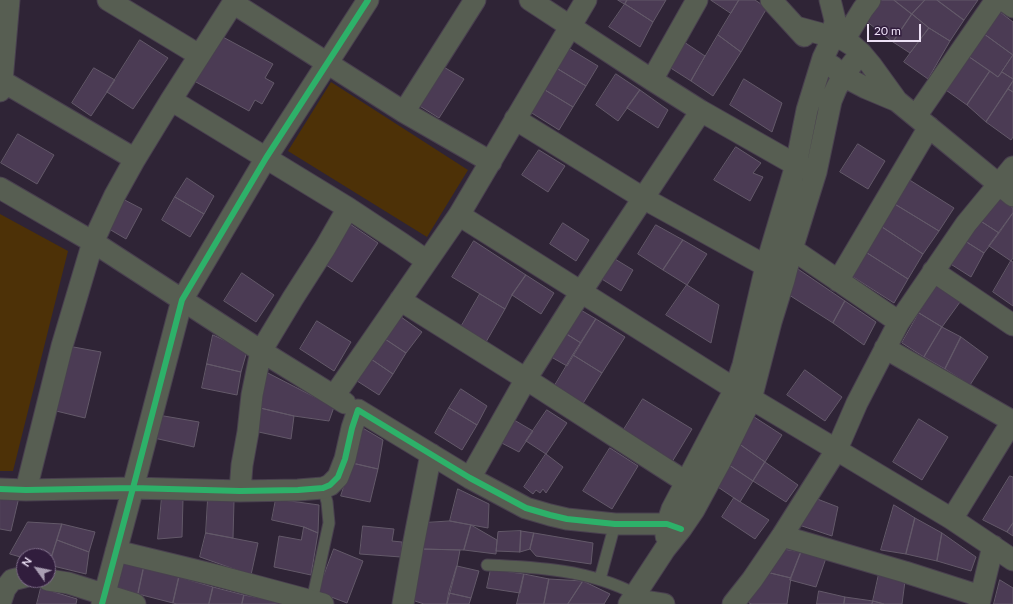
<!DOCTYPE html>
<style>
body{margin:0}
#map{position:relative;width:1013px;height:604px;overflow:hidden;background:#2f2436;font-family:Lato,sans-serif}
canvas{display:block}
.north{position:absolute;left:16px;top:548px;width:40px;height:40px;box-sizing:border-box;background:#311d3d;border:1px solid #7c6b87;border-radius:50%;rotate:303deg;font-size:11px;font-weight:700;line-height:16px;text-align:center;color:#ede1f6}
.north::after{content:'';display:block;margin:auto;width:14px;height:18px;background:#aa9fb3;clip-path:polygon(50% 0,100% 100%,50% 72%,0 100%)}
.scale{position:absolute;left:867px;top:24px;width:54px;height:18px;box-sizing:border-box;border:2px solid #ede1f6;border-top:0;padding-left:5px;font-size:12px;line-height:14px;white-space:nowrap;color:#ede1f6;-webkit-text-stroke:3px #311d3d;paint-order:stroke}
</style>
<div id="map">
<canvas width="1013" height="604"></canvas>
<div class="north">N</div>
<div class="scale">20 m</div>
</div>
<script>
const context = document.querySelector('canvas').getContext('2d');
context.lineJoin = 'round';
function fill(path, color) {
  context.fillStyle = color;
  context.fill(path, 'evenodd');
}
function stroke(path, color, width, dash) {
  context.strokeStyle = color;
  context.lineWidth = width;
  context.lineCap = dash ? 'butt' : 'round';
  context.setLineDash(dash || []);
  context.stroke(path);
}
fill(new Path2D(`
 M 331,82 L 468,170 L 427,237 L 288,151 Z
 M 0,214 L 68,251 L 13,471 L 0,471 Z`), '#4d3107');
const building = new Path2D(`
 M 618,0 L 627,0 L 625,4 Z
 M 627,0 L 666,0 L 653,22 L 625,4 Z
 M 711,0 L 739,0 L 731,13 Z
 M 739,0 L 755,0 L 767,8 L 741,52 L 718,35 Z
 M 878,0 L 894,0 L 912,14 L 893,42 L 866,21 Z
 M 894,0 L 925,0 L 912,14 Z
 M 925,0 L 937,0 L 964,20 L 950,41 L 929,28 L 912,14 Z
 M 937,0 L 978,0 L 964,20 Z
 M 625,4 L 653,22 L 640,47 L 609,27 Z
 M 995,8 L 1013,22 L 1013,55 L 980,31 Z
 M 912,14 L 929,28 L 910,53 L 893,42 Z
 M 929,28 L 950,41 L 928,79 L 904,62 Z
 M 980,31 L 1013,55 L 998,77 L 965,54 Z
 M 718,35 L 741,52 L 713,96 L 691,81 Z
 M 221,36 L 273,64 L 265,78 L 274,83 L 262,104 L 255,100 L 249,111 L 196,82 Z
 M 140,40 L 168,58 L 133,109 L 107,92 Z
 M 681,40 L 705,56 L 691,81 L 666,65 Z
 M 565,46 L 598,66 L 586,86 L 553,66 Z
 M 965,54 L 990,71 L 967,105 L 943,88 Z
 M 1013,55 L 1013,79 L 1002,72 Z
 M 442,66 L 464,79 L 439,118 L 418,105 Z
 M 553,66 L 586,86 L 573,107 L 540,87 Z
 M 94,68 L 115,80 L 91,116 L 72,103 Z
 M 990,71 L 998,77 L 1002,72 L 1013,79 L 1013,81 L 1008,89 L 986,122 L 967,105 Z
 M 616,74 L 640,90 L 618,121 L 596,105 Z
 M 744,79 L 782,103 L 772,132 L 730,105 Z
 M 1013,81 L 1013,92 L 1008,89 Z
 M 540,87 L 573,107 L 559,130 L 527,110 Z
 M 1008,89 L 1013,92 L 1013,137 L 1011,140 L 986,122 Z
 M 640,90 L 668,110 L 658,128 L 627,108 Z
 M 18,134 L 54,155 L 37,184 L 1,163 Z
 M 858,144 L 885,161 L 868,189 L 840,172 Z
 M 736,147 L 761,163 L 753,173 L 763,177 L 750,201 L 714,180 Z
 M 539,150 L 565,166 L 548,192 L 522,175 Z
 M 187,178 L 214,196 L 204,214 L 175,197 Z
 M 908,179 L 954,208 L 939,231 L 893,203 Z
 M 117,196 L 142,209 L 126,239 L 104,226 Z
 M 175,197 L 204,214 L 190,237 L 162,220 Z
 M 997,197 L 1013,208 L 1013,213 L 999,233 L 979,220 Z
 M 893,203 L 939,231 L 923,254 L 879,225 Z
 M 1013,213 L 1013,258 L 1011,261 L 989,246 Z
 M 979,220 L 999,233 L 984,253 L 965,241 Z
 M 347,222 L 378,243 L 352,282 L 320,261 Z
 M 563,223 L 589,240 L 576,261 L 550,244 Z
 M 656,225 L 683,240 L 663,270 L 638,254 Z
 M 879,225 L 923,254 L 908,279 L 864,251 Z
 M 683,240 L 707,254 L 687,285 L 663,270 Z
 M 474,241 L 526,275 L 512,295 L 505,309 L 452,277 Z
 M 965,241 L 984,253 L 971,277 L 949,263 Z
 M 864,251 L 908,279 L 894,303 L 850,275 Z
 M 610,256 L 633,270 L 621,291 L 597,276 Z
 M 1011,261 L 1013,262 L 1013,306 L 993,292 Z
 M 795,267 L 845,301 L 833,323 L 786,293 Z
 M 242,273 L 274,295 L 256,322 L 224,301 Z
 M 526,275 L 554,293 L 541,314 L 512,295 Z
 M 687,285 L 719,305 L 711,343 L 666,315 Z
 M 937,285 L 960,302 L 942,327 L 919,313 Z
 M 480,294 L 505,309 L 486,342 L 461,327 Z
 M 845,301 L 876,322 L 864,345 L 833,323 Z
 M 574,306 L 596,319 L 581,343 L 560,330 Z
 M 919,313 L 942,327 L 924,357 L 902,343 Z
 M 397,314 L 422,332 L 406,353 L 382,337 Z
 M 596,319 L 625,337 L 602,373 L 573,355 Z
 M 317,321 L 351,342 L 334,371 L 300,349 Z
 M 942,327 L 961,337 L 945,369 L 924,357 Z
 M 560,330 L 581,343 L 567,366 L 546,354 Z
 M 213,335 L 247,351 L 241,372 L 207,364 Z
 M 382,337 L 406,353 L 393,374 L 368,357 Z
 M 961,337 L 988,357 L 970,385 L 945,369 Z
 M 68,346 L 101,352 L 85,418 L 52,410 Z
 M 573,355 L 602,373 L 582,405 L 554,387 Z
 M 368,357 L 393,374 L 379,395 L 354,379 Z
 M 207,364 L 241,372 L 237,395 L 202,388 Z
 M 805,370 L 842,397 L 825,421 L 787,395 Z
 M 264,371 L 334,407 L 329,421 L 294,416 L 256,407 Z
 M 461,389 L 487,406 L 477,425 L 449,408 Z
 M 643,399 L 692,429 L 672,462 L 623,431 Z
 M 256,407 L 294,416 L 291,439 L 254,431 Z
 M 449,408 L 477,425 L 462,450 L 435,433 Z
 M 547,410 L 567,423 L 546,454 L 526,441 Z
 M 748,413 L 782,435 L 765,462 L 735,441 Z
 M 158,415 L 199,422 L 194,447 L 154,438 Z
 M 509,417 L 533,431 L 519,452 L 496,440 Z
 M 919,419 L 948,437 L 922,480 L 893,462 Z
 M 361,427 L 383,440 L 378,469 L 352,463 Z
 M 735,441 L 765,462 L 753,481 L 723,461 Z
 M 610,448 L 638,466 L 612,509 L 583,491 Z
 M 546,454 L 563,467 L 546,493 L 543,489 L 540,493 L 536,490 L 533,494 L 524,487 Z
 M 723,461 L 753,481 L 740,502 L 712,483 Z
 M 765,462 L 798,485 L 786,502 L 753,481 Z
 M 352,463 L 378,469 L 370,502 L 341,496 Z
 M 1010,476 L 1013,477 L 1013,523 L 1007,532 L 983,520 Z
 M 458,489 L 489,504 L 488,528 L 450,521 Z
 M 0,496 L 19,497 L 11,531 L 0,529 Z
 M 162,497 L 183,499 L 182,537 L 158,539 Z
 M 812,497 L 838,507 L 832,536 L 796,524 Z
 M 734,498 L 769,520 L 755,539 L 722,517 Z
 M 208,499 L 234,501 L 233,538 L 206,533 Z
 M 276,499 L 319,505 L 318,533 L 304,527 L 272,520 Z
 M 894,505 L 915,518 L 906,554 L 881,550 Z
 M 915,518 L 942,533 L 937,561 L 906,554 Z
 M 450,521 L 471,525 L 464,550 L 421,549 L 424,523 Z
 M 28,522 L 62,524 L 49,565 L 48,565 L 48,556 L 24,556 L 24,558 L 10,554 Z
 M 1013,523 L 1013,536 L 1007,532 Z
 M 62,524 L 95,532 L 89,552 L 57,540 Z
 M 471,525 L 497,540 L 496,554 L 464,550 Z
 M 363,526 L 394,529 L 392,541 L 402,542 L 401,557 L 360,554 Z
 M 304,527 L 318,533 L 311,575 L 274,567 L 279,536 L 301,540 Z
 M 521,531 L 520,552 L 496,551 L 498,532 Z
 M 521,531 L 534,533 L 530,549 L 520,552 Z
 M 206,533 L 258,543 L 251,575 L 200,557 Z
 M 534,533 L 593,543 L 591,564 L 536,556 L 530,549 Z
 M 942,533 L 976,557 L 971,571 L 937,561 Z
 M 57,540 L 89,552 L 86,574 L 49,565 Z
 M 777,548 L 801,552 L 791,578 L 762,571 Z
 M 334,549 L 363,561 L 347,603 L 318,592 Z
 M 421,549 L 460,550 L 457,566 L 447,604 L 424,604 L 409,599 Z
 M 801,552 L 826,558 L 816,587 L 790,580 Z
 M 117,558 L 144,566 L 138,594 L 110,585 Z
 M 144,566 L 179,577 L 173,603 L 138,594 Z
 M 457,566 L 479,571 L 471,598 L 449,593 Z
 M 491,569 L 524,574 L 520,593 L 487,588 Z
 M 762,571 L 791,578 L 787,604 L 752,604 L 749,603 Z
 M 524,574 L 549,579 L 544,604 L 517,604 Z
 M 879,574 L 905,581 L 902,604 L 884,604 L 873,601 Z
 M 179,577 L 213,587 L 209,604 L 177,604 L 173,603 Z
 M 549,579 L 583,581 L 568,604 L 544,604 Z
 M 1000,580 L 1013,588 L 1013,604 L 994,604 Z
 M 583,581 L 610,594 L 604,604 L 568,604 Z
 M 213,587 L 244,595 L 242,604 L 209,604 Z
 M 41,588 L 77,599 L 76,604 L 37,604 Z
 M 819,591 L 845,597 L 844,604 L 817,604 Z
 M 449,593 L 471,598 L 469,604 L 447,604 Z
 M 244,595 L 281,602 L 281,604 L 242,604 Z
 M 845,597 L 873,601 L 872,604 L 844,604 Z
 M 873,601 L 884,604 L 872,604 Z`);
fill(building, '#4b3b54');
stroke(building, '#635969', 1);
const lane = new Path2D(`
 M 487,565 C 537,567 590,570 635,594
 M 600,579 L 615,524
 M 312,601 L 329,523 L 327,502 L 323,488`);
const street = new Path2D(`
 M 108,0 L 199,55
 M 771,0 L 804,36
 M 1003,0 L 1013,7
 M 233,3 L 404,112 L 491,162
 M 796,27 L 844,40 L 852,45 L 861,53 L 871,65 L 897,101 L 1013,196
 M 844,40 L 863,9 L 870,0
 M 832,66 L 843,76 L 866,88 L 897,101
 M 652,80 L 697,0
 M 2,81 L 135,159
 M 0,91 L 2,81 L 9,0
 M 171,100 L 348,208 L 325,248 L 293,298 L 261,351 L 252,395 L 248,432 L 242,465 L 240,491
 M 701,111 L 796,165 L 808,169
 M 404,112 L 475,0
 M 916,116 L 996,0
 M 515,119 L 643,198 L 766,266
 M 0,188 L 93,242 L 261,351 L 345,403
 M 348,208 L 401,243 L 427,261
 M 459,215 L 735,389 L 952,519 L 1013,560
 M 792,249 L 899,322
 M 933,271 L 1013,325
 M 838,281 L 929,127
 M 400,300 L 526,379 L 686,482
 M 885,348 L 1012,421
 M 334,396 L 459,215 L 586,0
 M 470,478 L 526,379 L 581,292 L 701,111 L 652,80 L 530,0
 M 0,489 L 26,490 L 133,488 L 240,491 L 298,490 L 323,488 L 330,485 L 338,477 L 345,459 L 352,428 L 358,410 L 470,478 L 526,508 L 550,515 L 567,519 L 615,524 L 667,524 L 681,529
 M 26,490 L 62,346 L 93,242 L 115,195 L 135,159 L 171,100 L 235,0
 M 952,519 L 1013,420
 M 666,536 L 667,524 L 672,509 L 735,389 L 743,365 L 766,266 L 796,165 L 807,110 L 823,58 L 833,37 L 835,20 L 830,0
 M 782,536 L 905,572 L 980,596
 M 116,551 L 211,574 L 323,604
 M 48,580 L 68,583 L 135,604
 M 632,599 L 664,604
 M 0,604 L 5,589 L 12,580 L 24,577
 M 102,604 L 133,488 L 182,300 L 266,158 L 368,0
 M 403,604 L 413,546 L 431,454
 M 629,604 L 665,549 L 681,529 L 694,510 L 719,464 L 751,399 L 771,322 L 784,280 L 792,249 L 816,172 L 831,101 C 838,81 848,69 861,53
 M 733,604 L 752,580 L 782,536 L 837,449 L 857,403 L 899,322 L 966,224 L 1013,167
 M 979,604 L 993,546`);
stroke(lane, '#49404f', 13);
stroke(street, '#49404f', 23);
stroke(lane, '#575e52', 11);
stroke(street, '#575e52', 21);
stroke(new Path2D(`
 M 0,489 L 26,490 L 133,488 L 240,491 L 298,490 L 323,488 L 330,485 L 338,477 L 345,459 L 352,428 L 358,410 L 470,478 L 526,508 L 550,515 L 567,519 L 615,524 L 667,524 L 681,529
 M 102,604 L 133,488 L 182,300 L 266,158 L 368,0`), '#2db169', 6);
</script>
